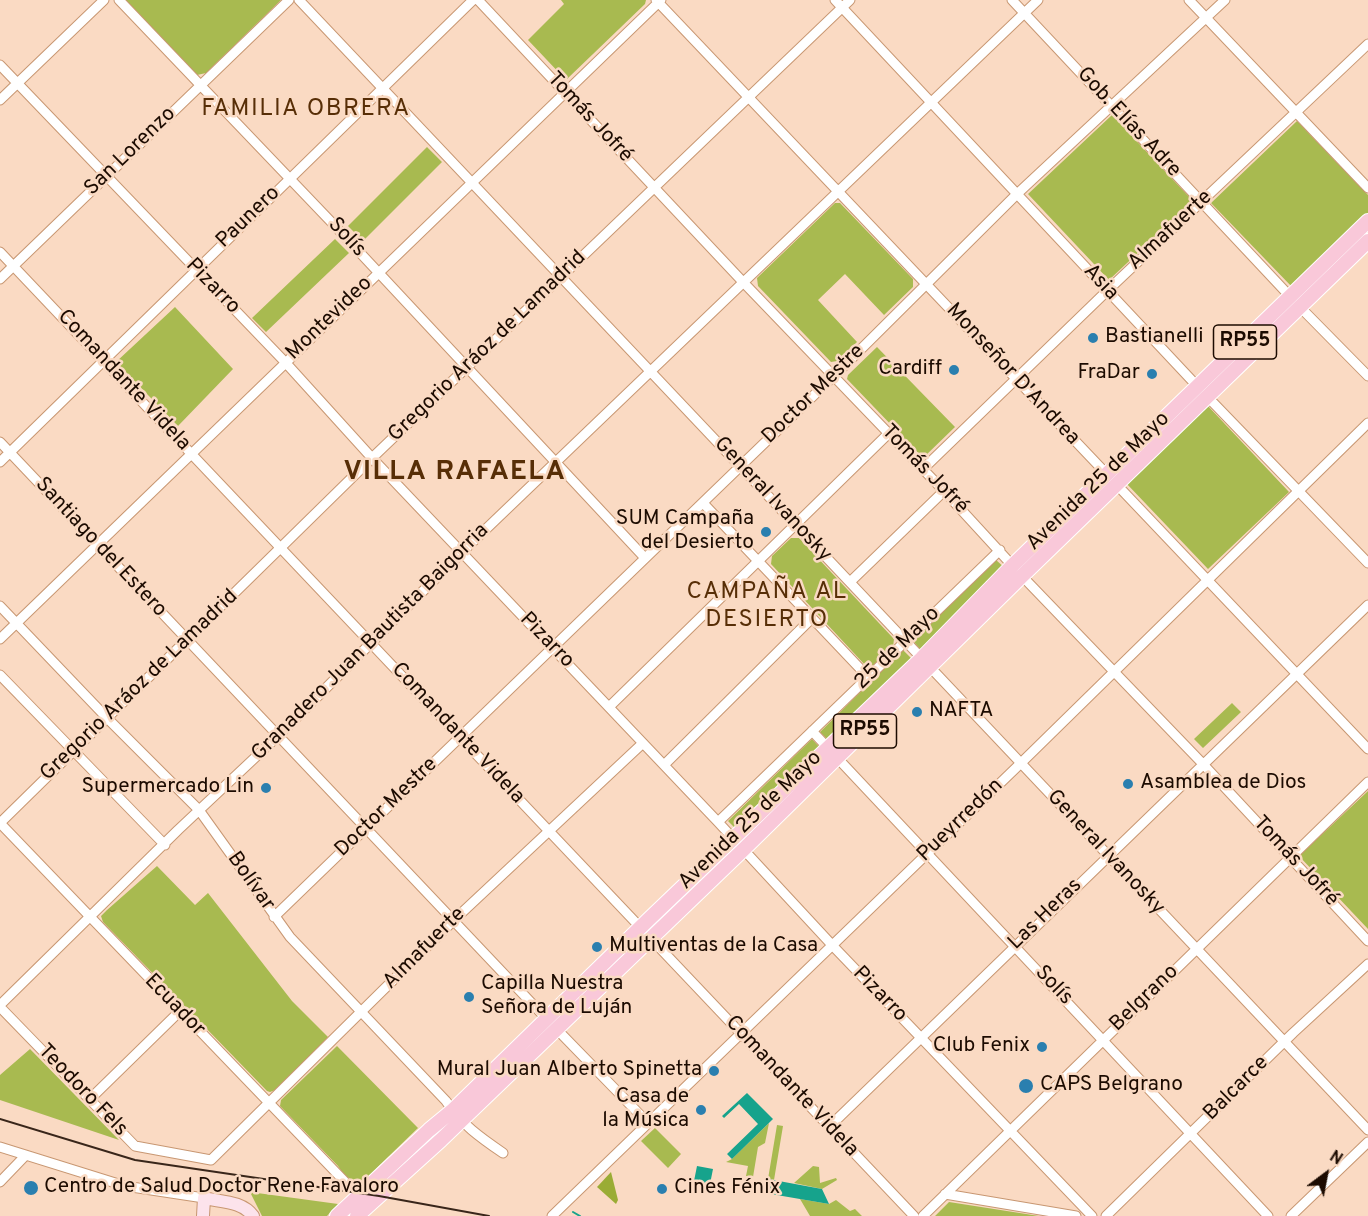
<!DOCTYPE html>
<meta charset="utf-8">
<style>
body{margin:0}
#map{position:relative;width:1368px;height:1216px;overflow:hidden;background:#fadac3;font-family:Overpass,sans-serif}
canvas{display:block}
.north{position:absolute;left:1296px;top:1144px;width:60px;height:60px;-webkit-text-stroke:4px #fadac3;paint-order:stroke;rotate:32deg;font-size:16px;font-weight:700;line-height:24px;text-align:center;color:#1c0b01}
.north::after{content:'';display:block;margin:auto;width:21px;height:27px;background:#1c0b01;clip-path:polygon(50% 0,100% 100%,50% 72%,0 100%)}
</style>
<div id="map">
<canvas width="1368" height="1216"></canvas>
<div class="north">N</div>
</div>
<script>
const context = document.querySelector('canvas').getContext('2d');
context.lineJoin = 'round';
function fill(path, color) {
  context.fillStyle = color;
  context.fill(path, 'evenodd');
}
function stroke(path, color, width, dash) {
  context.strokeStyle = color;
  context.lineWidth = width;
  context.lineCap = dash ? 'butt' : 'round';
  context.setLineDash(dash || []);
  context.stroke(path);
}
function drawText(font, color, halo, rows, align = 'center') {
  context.font = font + ' Overpass,sans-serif';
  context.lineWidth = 5;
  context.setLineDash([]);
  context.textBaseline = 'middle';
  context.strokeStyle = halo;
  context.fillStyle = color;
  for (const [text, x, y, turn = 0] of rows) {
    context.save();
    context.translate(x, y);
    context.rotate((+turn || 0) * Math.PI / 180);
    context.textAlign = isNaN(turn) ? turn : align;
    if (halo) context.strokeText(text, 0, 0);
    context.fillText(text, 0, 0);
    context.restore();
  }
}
fill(new Path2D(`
 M 124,0 L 281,0 L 206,73 L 197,75 Z
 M 561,0 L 646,0 L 645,4 L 567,79 L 564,78 L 528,40 L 564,4 Z
 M 1112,115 L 1193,201 L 1109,280 L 1028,194 Z
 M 1297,121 L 1368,195 L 1368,214 L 1292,287 L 1211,203 Z
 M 427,147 L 442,162 L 363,241 L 348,226 Z
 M 835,203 L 840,203 L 913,279 L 913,287 L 884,315 L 845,274 L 818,300 L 857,342 L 837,361 L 831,362 L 758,286 L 757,278 Z
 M 335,239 L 349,253 L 266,332 L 252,318 Z
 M 175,307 L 233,369 L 178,426 L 116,362 Z
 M 877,347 L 955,427 L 923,458 L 847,379 L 848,375 Z
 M 1208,406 L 1289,492 L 1208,569 L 1126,483 Z
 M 791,538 L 799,538 L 894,639 L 893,647 L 874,666 L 865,665 L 771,564 L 772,556 Z
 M 996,560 L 1006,569 L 922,651 L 913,641 Z
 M 903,650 L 913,660 L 829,741 L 820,732 Z
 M 1232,703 L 1241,712 L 1203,748 L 1194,739 Z
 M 812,739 L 821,749 L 738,831 L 728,821 Z
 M 1368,791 L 1368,929 L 1299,856 Z
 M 157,866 L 195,905 L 208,893 L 292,1001 L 328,1037 L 278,1089 L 270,1092 L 267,1091 L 103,922 L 101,916 L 107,910 Z
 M 337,1046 L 418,1128 L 360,1184 L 345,1176 L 338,1166 L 280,1106 L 281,1100 Z
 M 30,1049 L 119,1140 L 0,1100 L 0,1075 Z
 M 769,1123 L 765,1143 L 758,1147 L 753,1177 L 746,1176 L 748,1166 L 726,1162 L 732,1159 Z
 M 777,1125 L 783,1126 L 774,1180 L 768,1179 Z
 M 655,1128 L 681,1154 L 668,1168 L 641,1141 Z
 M 813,1166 L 819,1167 L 820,1183 L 836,1178 L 837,1180 L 822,1189 L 794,1183 Z
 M 250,1192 L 338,1204 L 327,1216 L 262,1216 Z
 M 800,1199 L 829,1204 L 836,1200 L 850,1211 L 855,1209 L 862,1216 L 810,1216 Z
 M 949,1202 L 1039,1216 L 935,1216 Z`), '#a8ba50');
fill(new Path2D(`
 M 611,1172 L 618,1200 L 616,1204 L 597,1187 Z`), '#9aac35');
fill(new Path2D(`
 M 747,1093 L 773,1119 L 732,1159 L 727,1154 L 758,1124 L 739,1104 L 724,1118 L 722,1116 Z
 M 697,1166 L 713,1169 L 710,1184 L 694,1181 Z
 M 768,1179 L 822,1189 L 829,1204 L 765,1193 Z`), '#16a38c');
stroke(new Path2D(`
 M 573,1212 L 580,1216`), '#16a38c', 2);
const street = new Path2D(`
 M 119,0 L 336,227 L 645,558
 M 299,0 L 1368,1130
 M 478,0 L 743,282 L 944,491 L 1022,576 L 1202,763 L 1368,941
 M 656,0 L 1368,749
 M 835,0 L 1198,387 L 1368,563
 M 1012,0 L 1299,306 L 1368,376
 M 1189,0 L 1368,188
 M 0,65 L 285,362 L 372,458 L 718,822 L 832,945 L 1092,1216
 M 0,100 L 104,0
 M 0,252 L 914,1216
 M 0,279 L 289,0
 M 0,442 L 540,1012 L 648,1123
 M 0,462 L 473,0
 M 923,469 L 1108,290 L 1368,44
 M 703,503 L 868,677
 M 850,582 L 944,491
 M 0,606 L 107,718 L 199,810 L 290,937 L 446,1101 C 461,1124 481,1138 503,1153
 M 0,639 L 661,0
 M 0,675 L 165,845
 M 609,707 L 888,434
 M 812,731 L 1268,1216
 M 664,765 L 812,618
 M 718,822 L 1000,550
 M 0,823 L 372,458 L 850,0
 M 0,823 L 350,1187
 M 274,917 L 842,368 L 1017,194 L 1225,0
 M 0,1005 L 178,830 L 278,736 L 462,552 L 1038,0
 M 0,1007 L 135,1146 L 211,1160 L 454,920 L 643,743
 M 90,1099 L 180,1011
 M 829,1127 L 1368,605
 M 0,1147 L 125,1186 L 204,1198
 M 0,1182 L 25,1156
 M 945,1194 L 1076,1216
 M 552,1216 L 1021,763 L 1368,423
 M 923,1216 L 1368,782
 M 1106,1216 L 1293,1033 L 1368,964
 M 1291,1216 L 1368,1142`);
const secondary = new Path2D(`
 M 203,1216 L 204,1198 C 221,1202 242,1201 253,1216`);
const primary = new Path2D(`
 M 337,1216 L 429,1130 L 452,1111 L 648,920 L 922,658 L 1013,565 L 1368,221
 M 357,1216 L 441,1140 L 743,850 L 1022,576 L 1368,241`);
stroke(street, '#c89772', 11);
stroke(secondary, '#c89772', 14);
stroke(primary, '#fff', 16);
stroke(street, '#fff', 9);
stroke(secondary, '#fce3ec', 12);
stroke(primary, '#f9c8d9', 14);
stroke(new Path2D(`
 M 0,1119 L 135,1160 L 379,1196 L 489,1216`), '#39261a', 2);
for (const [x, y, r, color] of [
 [1093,338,6,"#2a7faf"],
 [954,370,6,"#2a7faf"],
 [1152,374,6,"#2a7faf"],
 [766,532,6,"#2a7faf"],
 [917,712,6,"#2a7faf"],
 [1128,784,6,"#2a7faf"],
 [266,788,6,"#2a7faf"],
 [597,947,6,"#2a7faf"],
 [469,997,6,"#2a7faf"],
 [1042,1047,6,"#2a7faf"],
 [714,1071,6,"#2a7faf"],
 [1026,1086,8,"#2a7faf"],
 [701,1110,6,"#2a7faf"],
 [31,1188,8,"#2a7faf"],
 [662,1189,6,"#2a7faf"]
]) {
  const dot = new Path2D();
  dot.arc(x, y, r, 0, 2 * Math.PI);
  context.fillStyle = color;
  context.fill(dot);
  stroke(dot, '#fadac3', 2);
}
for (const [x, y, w] of [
 [1245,342,63],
 [865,731,63]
]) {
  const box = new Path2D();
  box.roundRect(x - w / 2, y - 17, w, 34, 4.5);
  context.fillStyle = '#fadac3';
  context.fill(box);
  stroke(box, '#1c0b01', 1.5);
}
drawText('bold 20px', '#1c0b01', null, [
 ["RP55",1245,342],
 ["RP55",865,731]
]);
drawText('21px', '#1c0b01', '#fadac3', [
 ["Tomás Jofré",589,118,47],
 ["Gob. Elías Adre",1128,123,47],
 ["San Lorenzo",131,152,-44],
 ["Paunero",249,218,-44],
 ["Almafuerte",1171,231,-43],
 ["Solís",346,238,47],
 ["Asia",1100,283,47],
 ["Pizarro",212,287,46],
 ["Montevideo",330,319,-44],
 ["Gregorio Aráoz de Lamadrid",488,347,-44],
 ["Monseñor D'Andrea",1012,375,47],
 ["Comandante Videla",123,381,47],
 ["Doctor Mestre",814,395,-44],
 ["Tomás Jofré",924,470,46],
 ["Avenida 25 de Mayo",1099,482,-44],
 ["General Ivanosky",772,500,47],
 ["Santiago del Estero",100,548,47],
 ["Pizarro",546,641,46],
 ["Granadero Juan Bautista Baigorria",371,643,-45],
 ["25 de Mayo",898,649,-44],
 ["Gregorio Aráoz de Lamadrid",140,686,-44],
 ["Comandante Videla",457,734,47],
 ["Doctor Mestre",387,808,-44],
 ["Avenida 25 de Mayo",751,821,-44],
 ["Pueyrredón",961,821,-44],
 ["General Ivanosky",1105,853,47],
 ["Tomás Jofré",1295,862,47],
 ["Bolívar",250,882,55],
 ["Las Heras",1046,915,-44],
 ["Almafuerte",425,949,-45],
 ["Solís",1053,986,47],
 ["Pizarro",879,995,46],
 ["Belgrano",1145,999,-44],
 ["Ecuador",174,1006,46],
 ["Comandante Videla",791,1087,47],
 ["Balcarce",1237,1089,-45],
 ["Teodoro Fels",82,1091,46]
]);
drawText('21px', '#1c0b01', '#fadac3', [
 ["Bastianelli",1105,338],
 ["Cardiff",942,370,"right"],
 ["FraDar",1140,374,"right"],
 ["SUM Campaña",754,520,"right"],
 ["del Desierto",754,544,"right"],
 ["NAFTA",929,712],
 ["Asamblea de Dios",1140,784],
 ["Supermercado Lin",254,788,"right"],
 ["Multiventas de la Casa",609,947],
 ["Capilla Nuestra",481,985],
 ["Señora de Luján",481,1009],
 ["Club Fenix",1030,1047,"right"],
 ["Mural Juan Alberto Spinetta",702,1071,"right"],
 ["CAPS Belgrano",1040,1086],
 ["Casa de",689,1098,"right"],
 ["la Música",689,1122,"right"],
 ["Centro de Salud Doctor Rene Favaloro",44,1188],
 ["Cines Fénix",674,1189]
], 'left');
context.letterSpacing = '1.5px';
drawText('24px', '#572e07', '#fadac3', [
 ["FAMILIA OBRERA",306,110],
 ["CAMPAÑA AL",767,593],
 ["DESIERTO",767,621]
]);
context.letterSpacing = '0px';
context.letterSpacing = '1.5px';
drawText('bold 27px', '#572e07', '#fadac3', [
 ["VILLA RAFAELA",455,474]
]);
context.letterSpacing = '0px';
</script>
